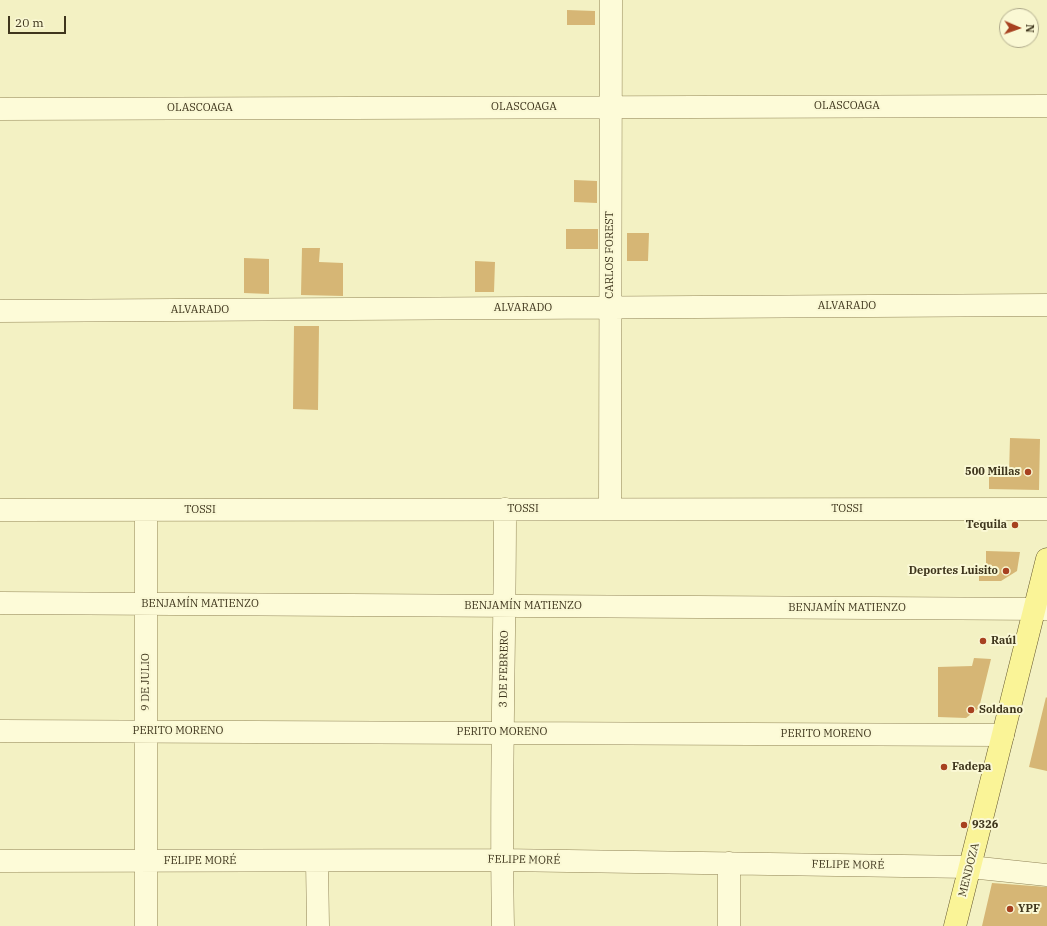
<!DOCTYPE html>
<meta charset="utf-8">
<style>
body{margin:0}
#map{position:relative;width:1047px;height:926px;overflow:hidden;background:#f3f1c3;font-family:"IBM Plex Serif",serif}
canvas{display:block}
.north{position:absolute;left:999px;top:8px;width:40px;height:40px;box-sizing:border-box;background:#faf8d4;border:1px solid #afaa8b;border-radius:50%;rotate:92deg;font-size:11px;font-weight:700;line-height:16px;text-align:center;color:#3f361d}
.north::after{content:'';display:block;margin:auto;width:14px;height:18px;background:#a74120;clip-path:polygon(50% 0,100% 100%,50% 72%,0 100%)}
.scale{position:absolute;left:8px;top:16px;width:58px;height:18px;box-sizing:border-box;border:2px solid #3f361d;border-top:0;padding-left:5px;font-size:12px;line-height:14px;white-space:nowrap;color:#3f361d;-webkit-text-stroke:3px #faf8d4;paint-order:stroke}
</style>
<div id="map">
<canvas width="1047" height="926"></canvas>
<div class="north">N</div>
<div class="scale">20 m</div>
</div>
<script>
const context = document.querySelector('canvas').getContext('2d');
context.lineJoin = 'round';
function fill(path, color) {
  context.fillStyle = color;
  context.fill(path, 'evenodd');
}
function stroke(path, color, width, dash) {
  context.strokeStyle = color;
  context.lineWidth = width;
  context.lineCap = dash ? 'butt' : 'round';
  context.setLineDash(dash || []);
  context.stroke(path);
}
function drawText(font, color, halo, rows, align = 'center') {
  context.font = font + ' "IBM Plex Serif",serif';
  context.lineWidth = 4;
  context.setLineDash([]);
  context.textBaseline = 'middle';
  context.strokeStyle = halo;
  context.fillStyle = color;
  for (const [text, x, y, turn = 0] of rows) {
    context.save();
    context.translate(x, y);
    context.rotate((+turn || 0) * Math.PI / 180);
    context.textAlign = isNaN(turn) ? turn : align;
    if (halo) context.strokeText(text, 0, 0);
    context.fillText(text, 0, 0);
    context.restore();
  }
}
fill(new Path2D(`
 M 567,10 L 595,11 L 595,25 L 567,25 Z
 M 574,180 L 597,181 L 597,203 L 574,202 Z
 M 566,229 L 598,229 L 598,249 L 566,249 Z
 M 627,233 L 649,233 L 648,261 L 627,261 Z
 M 302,248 L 320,248 L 319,262 L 343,263 L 343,296 L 301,295 Z
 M 244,258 L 269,259 L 269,294 L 244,293 Z
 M 475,261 L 495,262 L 494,292 L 475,292 Z
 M 294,326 L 319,326 L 318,410 L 293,409 Z
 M 1010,438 L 1040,439 L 1039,490 L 989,489 L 989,475 L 1009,475 Z
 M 986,551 L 1020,552 L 1017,571 L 1001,581 L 979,581 L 979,568 L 986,569 Z
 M 974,658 L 991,659 L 979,708 L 966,718 L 938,717 L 938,667 L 972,666 Z
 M 1046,697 L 1047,698 L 1047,771 L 1029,767 Z
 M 992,883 L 1047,887 L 1047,926 L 982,926 Z`), '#d6b675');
const minor = new Path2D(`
 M 0,109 L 1047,106
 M 0,311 L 1047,305
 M 610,509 L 611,0
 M 0,510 L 1047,509
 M 146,510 L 146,926
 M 0,603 L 1047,609
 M 0,731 L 1003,735
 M 0,861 L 501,860 L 970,867 L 1047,875
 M 317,861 L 318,926
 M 729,863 L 729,926
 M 503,926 C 500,787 505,648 505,509`);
const major = new Path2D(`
 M 955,926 L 1047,559`);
stroke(minor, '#918457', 23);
stroke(major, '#5e502c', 23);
stroke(minor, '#fdfbd8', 22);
stroke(major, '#faf497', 22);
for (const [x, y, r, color] of [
 [1028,472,4,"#a74120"],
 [1015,525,4,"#a74120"],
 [1006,571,4,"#a74120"],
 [983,641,4,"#a74120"],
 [971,710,4,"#a74120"],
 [944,767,4,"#a74120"],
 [964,825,4,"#a74120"],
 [1010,909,4,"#a74120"]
]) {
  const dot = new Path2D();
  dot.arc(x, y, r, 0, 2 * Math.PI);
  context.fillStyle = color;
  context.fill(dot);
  stroke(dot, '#faf8d4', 1.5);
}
drawText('11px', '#3f361d', '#faf8d4', [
 ["OLASCOAGA",847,106],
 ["OLASCOAGA",524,107],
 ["OLASCOAGA",200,108],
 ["CARLOS FOREST",610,255,-90],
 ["ALVARADO",847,306],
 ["ALVARADO",523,308],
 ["ALVARADO",200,310],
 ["TOSSI",523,509],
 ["TOSSI",847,509],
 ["TOSSI",200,510],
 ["BENJAMÍN MATIENZO",200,604],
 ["BENJAMÍN MATIENZO",523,606],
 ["BENJAMÍN MATIENZO",847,608],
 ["3 DE FEBRERO",504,669,-89],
 ["9 DE JULIO",146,682,-90],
 ["PERITO MORENO",178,731],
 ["PERITO MORENO",502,732],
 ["PERITO MORENO",826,734],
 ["FELIPE MORÉ",524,860,1],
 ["FELIPE MORÉ",200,861],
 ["FELIPE MORÉ",848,865,1],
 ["MENDOZA",969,870,-76]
]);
drawText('bold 11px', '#3f361d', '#faf8d4', [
 ["500 Millas",1020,472,"right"],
 ["Tequila",1007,525,"right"],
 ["Deportes Luisito",998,571,"right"],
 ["Raúl",991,641],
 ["Soldano",979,710],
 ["Fadepa",952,767],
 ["9326",972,825],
 ["YPF",1018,909]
], 'left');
</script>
